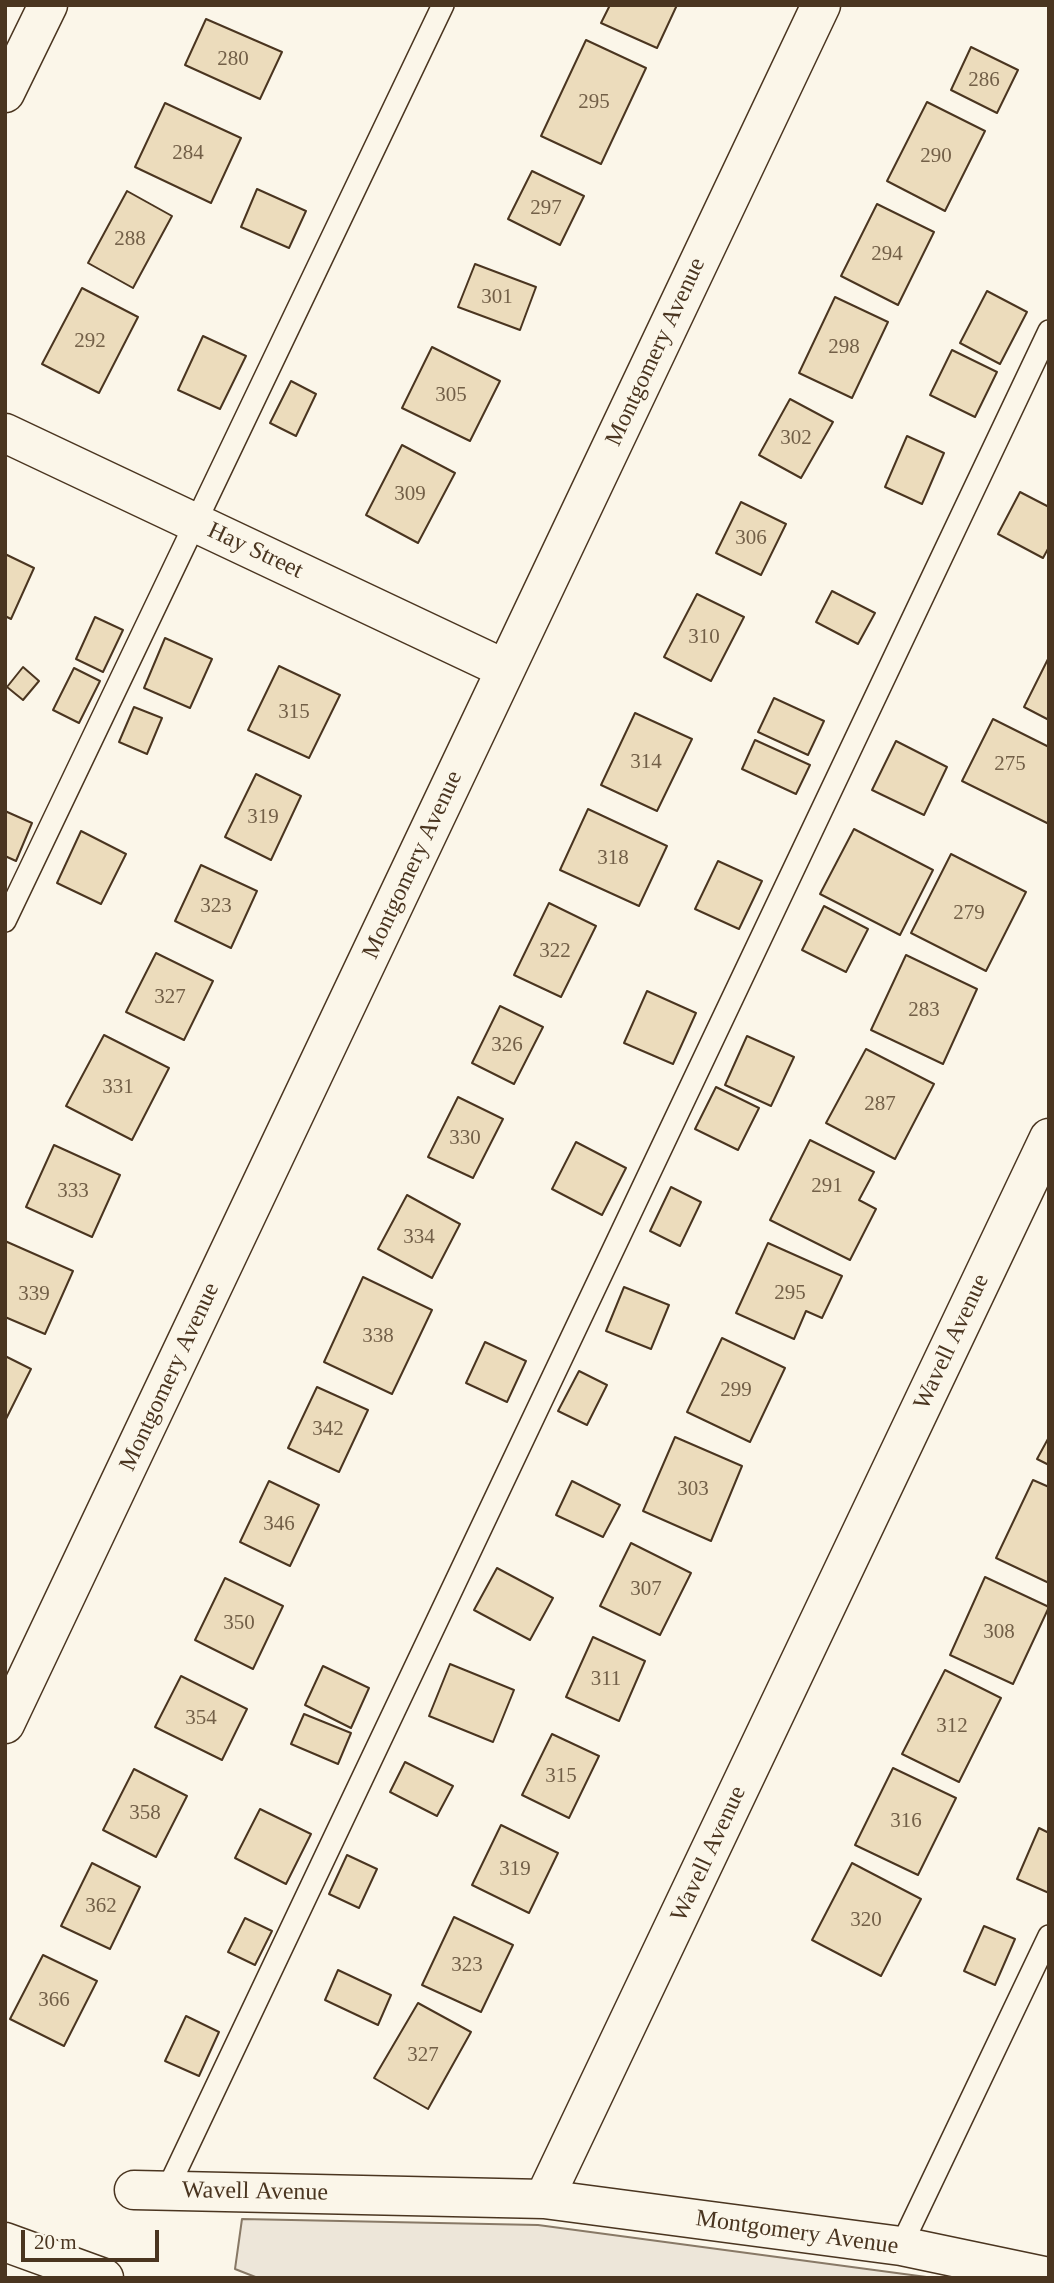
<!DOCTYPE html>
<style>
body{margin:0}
#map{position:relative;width:1054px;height:2283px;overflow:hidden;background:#fbf6e9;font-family:Georgia,serif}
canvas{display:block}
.frame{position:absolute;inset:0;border:7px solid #4a3520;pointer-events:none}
.scale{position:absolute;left:21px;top:2230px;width:138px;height:32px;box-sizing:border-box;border:4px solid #4a3520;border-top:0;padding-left:9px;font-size:21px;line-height:24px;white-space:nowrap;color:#4a3520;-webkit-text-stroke:5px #fbf6e9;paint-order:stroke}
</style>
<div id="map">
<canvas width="1054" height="2283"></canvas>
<div class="frame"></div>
<div class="scale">20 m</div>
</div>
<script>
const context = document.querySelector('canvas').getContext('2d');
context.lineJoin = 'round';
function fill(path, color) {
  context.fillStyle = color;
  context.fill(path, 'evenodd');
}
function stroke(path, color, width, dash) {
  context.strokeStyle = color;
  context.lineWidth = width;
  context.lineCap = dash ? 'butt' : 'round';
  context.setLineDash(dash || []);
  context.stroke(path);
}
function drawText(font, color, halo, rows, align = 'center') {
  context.font = font + ' Georgia,serif';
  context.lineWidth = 5;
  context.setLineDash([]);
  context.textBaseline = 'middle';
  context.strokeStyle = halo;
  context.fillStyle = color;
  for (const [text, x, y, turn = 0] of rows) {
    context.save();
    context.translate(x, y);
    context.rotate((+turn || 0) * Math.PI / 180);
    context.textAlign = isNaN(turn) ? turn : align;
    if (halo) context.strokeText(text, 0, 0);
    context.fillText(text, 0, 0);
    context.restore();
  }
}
const green = new Path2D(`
 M 242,2219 L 538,2225 L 934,2278 L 258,2278 L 235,2269 Z`);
fill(green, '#ede6d9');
stroke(green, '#887966', 2);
const building = new Path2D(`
 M 610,5 L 677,5 L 657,48 L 601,23 Z
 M 206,19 L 282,52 L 260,99 L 185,65 Z
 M 586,40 L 646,68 L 601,164 L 541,136 Z
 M 971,47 L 1018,70 L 997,113 L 951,90 Z
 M 927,102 L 985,131 L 945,211 L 887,181 Z
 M 165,103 L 241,138 L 211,203 L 135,167 Z
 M 532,171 L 584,196 L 560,245 L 508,219 Z
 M 257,189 L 306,211 L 289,248 L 241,227 Z
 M 127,191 L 172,216 L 133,288 L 88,263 Z
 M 877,204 L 934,232 L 898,305 L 841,276 Z
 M 475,264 L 536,287 L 520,330 L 458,307 Z
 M 82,288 L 138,317 L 99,393 L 42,364 Z
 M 987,291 L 1027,312 L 1000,364 L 960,343 Z
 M 835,297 L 888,322 L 852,398 L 799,373 Z
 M 203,336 L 246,356 L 220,409 L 178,390 Z
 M 432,347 L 500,381 L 470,441 L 402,408 Z
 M 952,350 L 997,372 L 975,417 L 930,395 Z
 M 291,381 L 316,394 L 296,436 L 270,423 Z
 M 790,399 L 833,422 L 801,478 L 759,455 Z
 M 907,436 L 944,453 L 922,504 L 885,487 Z
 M 402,445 L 455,473 L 418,543 L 366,515 Z
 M 1020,492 L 1049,507 L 1049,547 L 1043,558 L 998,534 Z
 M 741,502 L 786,524 L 761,575 L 716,553 Z
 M 5,554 L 34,568 L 11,619 L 5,616 Z
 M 832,591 L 875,613 L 858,644 L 816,622 Z
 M 697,594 L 744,617 L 711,681 L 664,657 Z
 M 95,617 L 123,630 L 103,672 L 76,659 Z
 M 165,638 L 212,659 L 190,708 L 144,688 Z
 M 1049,657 L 1049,720 L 1024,707 Z
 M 279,666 L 340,695 L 309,758 L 248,730 Z
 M 23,667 L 39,681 L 23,700 L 7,687 Z
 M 74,668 L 100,681 L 79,723 L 53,710 Z
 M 774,698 L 824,721 L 808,755 L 758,732 Z
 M 134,707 L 162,718 L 147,754 L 119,742 Z
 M 635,713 L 692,739 L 657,811 L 601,785 Z
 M 993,719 L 1049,747 L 1049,824 L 962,781 Z
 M 755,740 L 810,765 L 796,794 L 742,769 Z
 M 896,741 L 947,767 L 924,815 L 872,790 Z
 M 256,774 L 301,796 L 271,860 L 225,837 Z
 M 588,809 L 667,846 L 639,906 L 560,870 Z
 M 5,811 L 32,823 L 16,861 L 5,856 Z
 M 854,829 L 933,870 L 900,935 L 820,894 Z
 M 81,831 L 126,854 L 101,904 L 57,883 Z
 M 951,854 L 1026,892 L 986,971 L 911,933 Z
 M 718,861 L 762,881 L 739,929 L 695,909 Z
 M 201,865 L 257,891 L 231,948 L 175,921 Z
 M 549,903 L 596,926 L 561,997 L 514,975 Z
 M 824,906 L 868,929 L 846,972 L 802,950 Z
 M 156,953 L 213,981 L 184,1040 L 126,1012 Z
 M 906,955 L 977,989 L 943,1064 L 871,1030 Z
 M 647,991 L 696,1013 L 673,1064 L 624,1043 Z
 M 500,1006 L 543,1027 L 514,1084 L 472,1063 Z
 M 104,1035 L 169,1068 L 132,1140 L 66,1106 Z
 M 747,1036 L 794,1057 L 771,1106 L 725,1085 Z
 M 866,1049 L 934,1084 L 895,1159 L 826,1123 Z
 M 716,1087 L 759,1108 L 738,1150 L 695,1129 Z
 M 458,1097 L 503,1119 L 473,1178 L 428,1157 Z
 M 810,1140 L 874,1172 L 859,1200 L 876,1209 L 850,1260 L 770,1220 Z
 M 576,1142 L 626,1168 L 602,1215 L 552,1189 Z
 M 54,1145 L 120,1175 L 92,1237 L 26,1207 Z
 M 671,1187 L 701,1202 L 680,1246 L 650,1231 Z
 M 407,1195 L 460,1224 L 432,1278 L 378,1249 Z
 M 5,1241 L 73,1271 L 45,1334 L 5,1317 Z
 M 768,1243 L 842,1276 L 822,1318 L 806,1311 L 794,1339 L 736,1313 Z
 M 363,1277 L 432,1310 L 392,1394 L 324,1362 Z
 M 624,1287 L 669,1305 L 651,1349 L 606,1331 Z
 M 722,1338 L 785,1368 L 750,1442 L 687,1412 Z
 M 485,1342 L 526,1361 L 507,1402 L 466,1383 Z
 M 5,1356 L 31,1369 L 5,1421 Z
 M 579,1371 L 607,1385 L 587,1425 L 558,1411 Z
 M 317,1387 L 368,1410 L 339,1472 L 288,1448 Z
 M 675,1437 L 742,1466 L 711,1541 L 643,1511 Z
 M 1049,1437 L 1049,1465 L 1037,1459 Z
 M 1033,1480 L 1049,1487 L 1049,1583 L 996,1558 Z
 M 269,1481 L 319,1505 L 290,1566 L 240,1542 Z
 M 572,1481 L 620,1505 L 603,1537 L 556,1515 Z
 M 631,1543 L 691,1573 L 660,1635 L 600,1606 Z
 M 497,1568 L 553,1598 L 530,1640 L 474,1610 Z
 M 985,1577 L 1049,1607 L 1013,1684 L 950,1655 Z
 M 225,1578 L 283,1606 L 253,1669 L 195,1640 Z
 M 593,1637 L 645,1661 L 619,1721 L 566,1697 Z
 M 450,1664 L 514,1690 L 493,1742 L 429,1716 Z
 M 323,1666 L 369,1688 L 351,1728 L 305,1705 Z
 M 945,1670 L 1001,1698 L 959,1782 L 902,1754 Z
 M 181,1676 L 247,1709 L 222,1760 L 155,1727 Z
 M 304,1714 L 351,1733 L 338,1764 L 291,1744 Z
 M 552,1734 L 599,1756 L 569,1818 L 522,1795 Z
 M 405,1762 L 453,1786 L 437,1816 L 390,1792 Z
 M 893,1768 L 956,1798 L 918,1875 L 855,1845 Z
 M 134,1769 L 187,1796 L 156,1857 L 103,1830 Z
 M 260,1809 L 311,1834 L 286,1884 L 235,1858 Z
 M 501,1825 L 558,1853 L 529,1913 L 472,1885 Z
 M 1039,1828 L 1049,1833 L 1049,1893 L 1017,1879 Z
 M 347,1855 L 377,1869 L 359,1908 L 329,1894 Z
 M 92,1863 L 140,1887 L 110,1949 L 61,1926 Z
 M 852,1863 L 921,1899 L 881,1976 L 812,1940 Z
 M 454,1917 L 513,1945 L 481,2012 L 422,1985 Z
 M 245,1918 L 272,1931 L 255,1965 L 228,1952 Z
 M 984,1926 L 1015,1939 L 995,1985 L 964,1971 Z
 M 43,1955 L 97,1981 L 64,2046 L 10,2019 Z
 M 338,1970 L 391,1995 L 378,2025 L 325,2000 Z
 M 418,2003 L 471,2032 L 428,2109 L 374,2078 Z
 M 186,2016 L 219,2032 L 199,2076 L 165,2061 Z`);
fill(building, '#ecdcbc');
stroke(building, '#4a3520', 2);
const service = new Path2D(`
 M 5,921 L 443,5
 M 167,2190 L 1049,331
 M 901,2246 L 1049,1936`);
const minor = new Path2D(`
 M 5,93 L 48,5
 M 5,433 L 505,669
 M 5,1724 L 821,5
 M 134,2190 L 544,2199 L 901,2246 L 1049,2277
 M 544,2199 L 1049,1138`);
const secondary = new Path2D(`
 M 5,2242 L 104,2278`);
stroke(service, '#4a3520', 24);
stroke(minor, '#4a3520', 41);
stroke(secondary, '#4a3520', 41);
stroke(service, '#fbf6e9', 21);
stroke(minor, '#fbf6e9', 38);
stroke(secondary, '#fbf6e9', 38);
drawText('21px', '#725f47', null, [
 ["280",233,59],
 ["286",984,80],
 ["295",594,102],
 ["284",188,153],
 ["290",936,156],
 ["297",546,208],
 ["288",130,239],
 ["294",887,254],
 ["301",497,297],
 ["292",90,341],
 ["298",844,347],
 ["305",451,395],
 ["302",796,438],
 ["309",410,494],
 ["306",751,538],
 ["310",704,637],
 ["315",294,712],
 ["314",646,762],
 ["275",1010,764],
 ["319",263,817],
 ["318",613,858],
 ["323",216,906],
 ["279",969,913],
 ["322",555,951],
 ["327",170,997],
 ["283",924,1010],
 ["326",507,1045],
 ["331",118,1087],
 ["287",880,1104],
 ["330",465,1138],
 ["291",827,1186],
 ["333",73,1191],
 ["334",419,1237],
 ["295",790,1293],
 ["339",34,1294],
 ["338",378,1336],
 ["299",736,1390],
 ["342",328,1429],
 ["303",693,1489],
 ["346",279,1524],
 ["307",646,1589],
 ["350",239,1623],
 ["308",999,1632],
 ["311",606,1679],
 ["354",201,1718],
 ["312",952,1726],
 ["315",561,1776],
 ["358",145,1813],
 ["316",906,1821],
 ["319",515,1869],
 ["362",101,1906],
 ["320",866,1920],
 ["323",467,1965],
 ["366",54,2000],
 ["327",423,2055]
]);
drawText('24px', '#4a3520', '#fbf6e9', [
 ["Montgomery Avenue",656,352,-65],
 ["Hay Street",255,551,25],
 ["Montgomery Avenue",413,865,-65],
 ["Wavell Avenue",952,1342,-65],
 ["Montgomery Avenue",170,1377,-65],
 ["Wavell Avenue",709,1854,-65],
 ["Wavell Avenue",255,2192,1],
 ["Montgomery Avenue",797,2233,8]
]);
</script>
